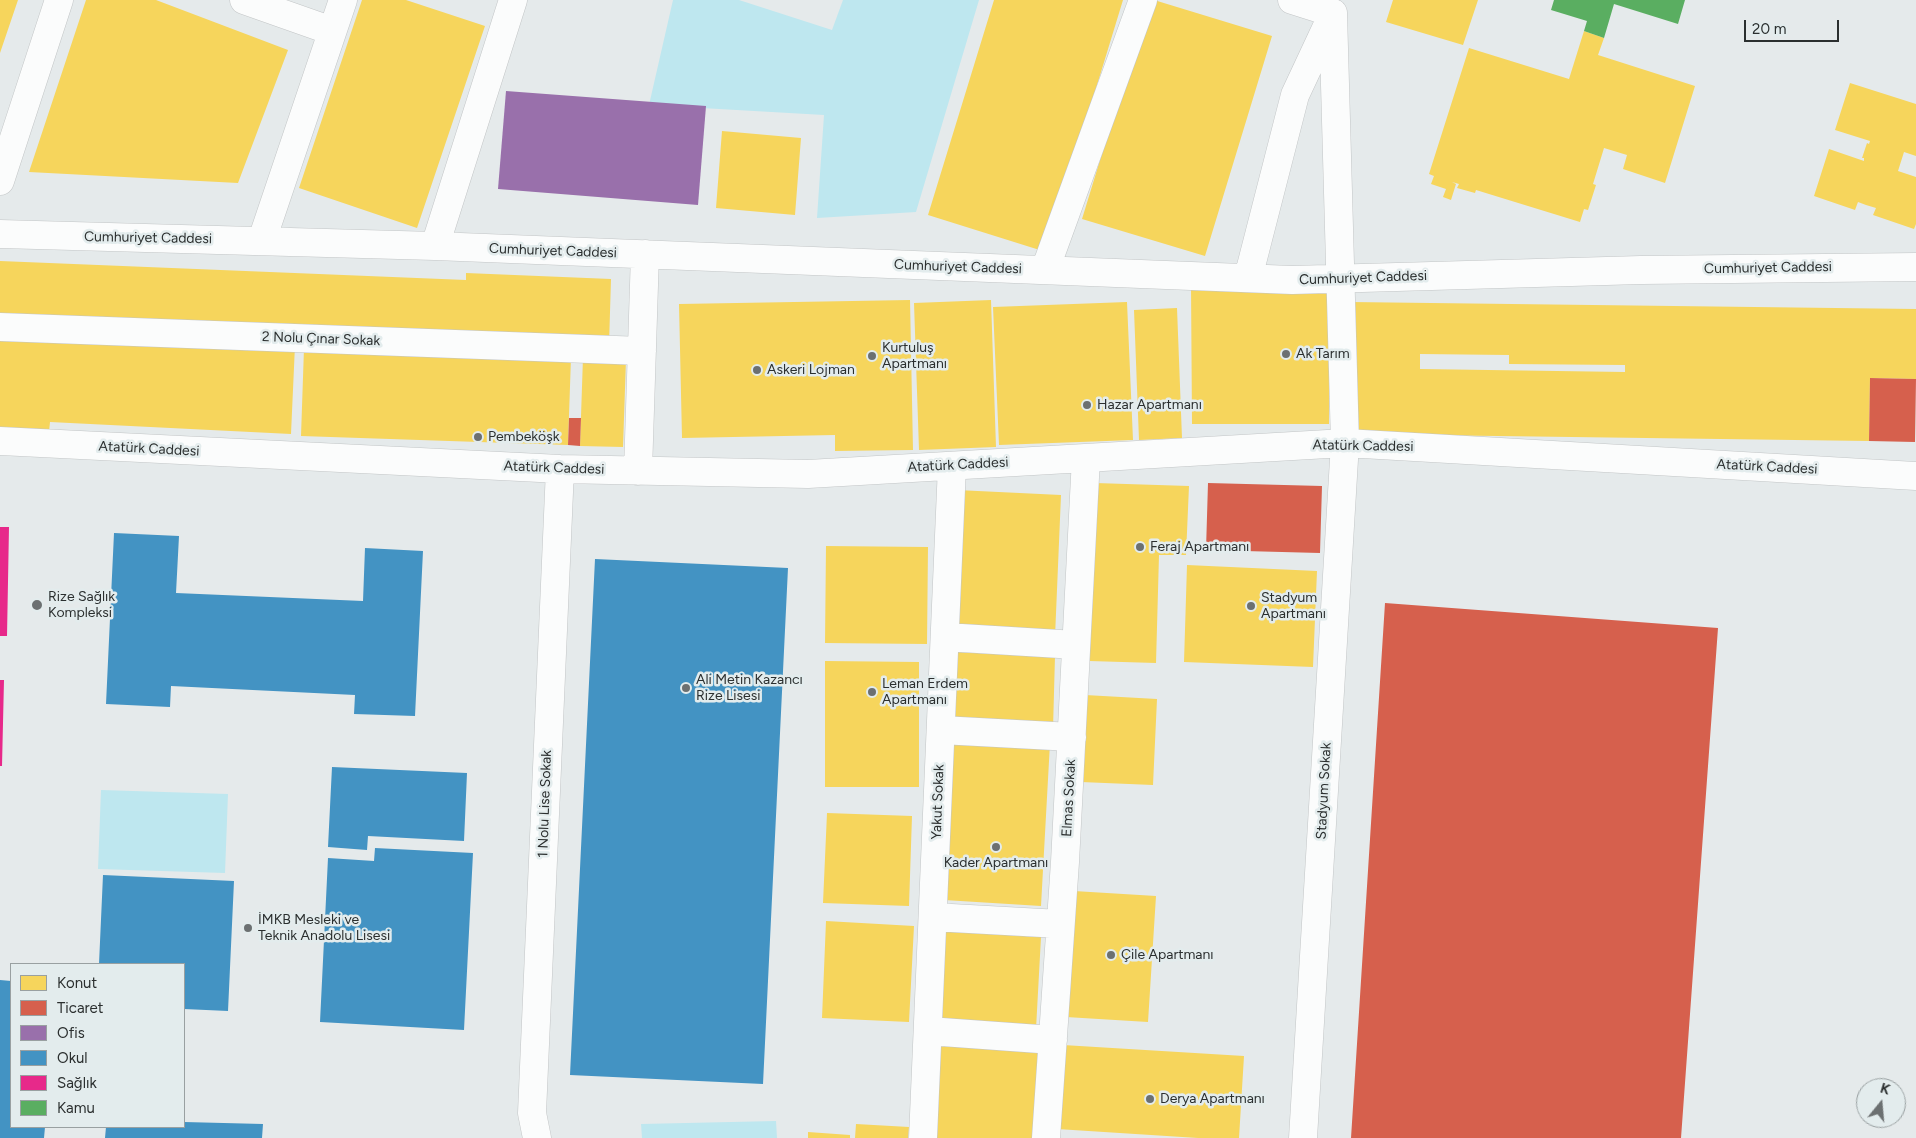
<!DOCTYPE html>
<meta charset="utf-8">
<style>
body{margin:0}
#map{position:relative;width:1916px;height:1138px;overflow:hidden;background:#e5eaeb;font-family:Figtree,sans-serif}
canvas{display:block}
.legend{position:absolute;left:10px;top:963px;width:175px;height:165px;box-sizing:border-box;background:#e3eced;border:1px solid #99a0a1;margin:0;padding:6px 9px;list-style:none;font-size:15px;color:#2b2f2f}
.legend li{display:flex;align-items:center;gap:10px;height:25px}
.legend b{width:25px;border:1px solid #99a0a1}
.north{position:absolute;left:1856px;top:1078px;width:50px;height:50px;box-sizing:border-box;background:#e3eced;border:1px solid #99a0a1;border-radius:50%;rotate:17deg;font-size:14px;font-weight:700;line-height:20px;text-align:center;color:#2b2f2f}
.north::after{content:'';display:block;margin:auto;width:18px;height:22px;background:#6c7071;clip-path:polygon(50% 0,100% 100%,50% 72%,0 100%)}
.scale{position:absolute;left:1744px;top:20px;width:95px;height:22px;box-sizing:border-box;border:2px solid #2b2f2f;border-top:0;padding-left:6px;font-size:15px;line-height:18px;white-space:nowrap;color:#2b2f2f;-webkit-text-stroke:4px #e3eced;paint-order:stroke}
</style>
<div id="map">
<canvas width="1916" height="1138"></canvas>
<ul class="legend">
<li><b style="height:14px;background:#f6d55c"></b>Konut</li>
<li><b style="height:14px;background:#d6604d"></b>Ticaret</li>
<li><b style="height:14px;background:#9970ab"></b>Ofis</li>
<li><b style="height:14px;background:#4393c3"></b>Okul</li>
<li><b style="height:14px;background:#e7298a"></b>Sağlık</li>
<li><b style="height:14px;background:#5aae61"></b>Kamu</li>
</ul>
<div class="north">K</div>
<div class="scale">20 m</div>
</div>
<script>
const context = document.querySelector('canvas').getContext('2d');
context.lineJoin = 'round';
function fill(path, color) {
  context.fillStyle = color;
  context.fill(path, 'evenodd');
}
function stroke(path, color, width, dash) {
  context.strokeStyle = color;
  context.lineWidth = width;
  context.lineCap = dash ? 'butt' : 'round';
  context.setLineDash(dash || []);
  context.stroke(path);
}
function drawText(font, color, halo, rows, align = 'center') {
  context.font = font + ' Figtree,sans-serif';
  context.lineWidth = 5;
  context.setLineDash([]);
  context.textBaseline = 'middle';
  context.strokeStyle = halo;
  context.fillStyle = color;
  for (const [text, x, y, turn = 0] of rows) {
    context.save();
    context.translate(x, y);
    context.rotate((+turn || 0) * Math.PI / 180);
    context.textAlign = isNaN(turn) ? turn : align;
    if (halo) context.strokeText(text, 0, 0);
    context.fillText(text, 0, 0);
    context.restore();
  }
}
fill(new Path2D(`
 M 673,0 L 739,0 L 832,30 L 843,0 L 979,0 L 916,212 L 817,218 L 824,115 L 649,105 Z
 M 101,790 L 228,794 L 225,873 L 98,869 Z
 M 776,1121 L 777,1138 L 642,1138 L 641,1124 Z`), '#bee7ef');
fill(new Path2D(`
 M 0,0 L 18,0 L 0,53 Z
 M 86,0 L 156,0 L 288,50 L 238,183 L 29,172 Z
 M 362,0 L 406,0 L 485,26 L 417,228 L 299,188 Z
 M 994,0 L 1123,0 L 1046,252 L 928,215 Z
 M 1149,0 L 1154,0 L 1272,36 L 1205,256 L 1082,219 Z
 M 1393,0 L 1478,0 L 1463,45 L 1386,22 Z
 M 1584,31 L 1604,38 L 1598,55 L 1695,86 L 1665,183 L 1623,169 L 1627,155 L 1604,148 L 1593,184 L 1596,185 L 1588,210 L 1584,209 L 1580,222 L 1476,190 L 1475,193 L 1457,188 L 1459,184 L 1452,182 L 1456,184 L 1451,200 L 1443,197 L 1446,189 L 1431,184 L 1434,176 L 1429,174 L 1469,48 L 1569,79 Z
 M 1850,83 L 1916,104 L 1916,156 L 1904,152 L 1898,171 L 1916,177 L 1916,224 L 1914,229 L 1873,215 L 1876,208 L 1866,205 L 1858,202 L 1855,210 L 1814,196 L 1829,149 L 1864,161 L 1864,158 L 1862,158 L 1867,143 L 1869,144 L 1870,141 L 1835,130 Z
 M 722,131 L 801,138 L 795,215 L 716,208 Z
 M 0,261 L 466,280 L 466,273 L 611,279 L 609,345 L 0,320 Z
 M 1191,285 L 1330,285 L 1329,424 L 1192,424 Z
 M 910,300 L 913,450 L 835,451 L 835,435 L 682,438 L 679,304 Z
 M 991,300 L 996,447 L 919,450 L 914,303 Z
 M 1127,302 L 1133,440 L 999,445 L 993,307 Z
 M 1350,302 L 1916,309 L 1916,379 L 1870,378 L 1869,441 L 1349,434 ZM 1420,354 L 1509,355 L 1509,364 L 1625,365 L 1625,372 L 1420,369 Z
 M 1177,308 L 1182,438 L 1139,440 L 1134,310 Z
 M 0,332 L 295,345 L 291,434 L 50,422 L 49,432 L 0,429 Z
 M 304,348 L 571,357 L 568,445 L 301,436 Z
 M 583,357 L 626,359 L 623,447 L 580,446 Z
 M 1095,483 L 1189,486 L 1186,555 L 1159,555 L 1156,663 L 1089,661 Z
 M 957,490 L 1061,495 L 1055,637 L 951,633 Z
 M 826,546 L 928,547 L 927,644 L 825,643 Z
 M 1187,565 L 1317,571 L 1313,667 L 1184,662 Z
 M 952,652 L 1055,656 L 1053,729 L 949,725 Z
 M 825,661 L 919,662 L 919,787 L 825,787 Z
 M 1085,695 L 1157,699 L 1153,785 L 1081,782 Z
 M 954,738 L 1050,743 L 1041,906 L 944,900 Z
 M 827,813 L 912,816 L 909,906 L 823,903 Z
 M 1074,891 L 1156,896 L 1148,1022 L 1066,1017 Z
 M 826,921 L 914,926 L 909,1022 L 822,1018 Z
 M 945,931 L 1041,937 L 1036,1029 L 940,1023 Z
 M 937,1044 L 1041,1049 L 1037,1138 L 933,1138 Z
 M 1063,1045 L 1244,1056 L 1239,1138 L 1198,1138 L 1057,1129 Z
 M 856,1124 L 909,1127 L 908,1138 L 855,1138 Z
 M 808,1132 L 850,1135 L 850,1138 L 808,1138 Z`), '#f6d55c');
fill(new Path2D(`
 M 1870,378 L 1916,379 L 1915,442 L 1869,441 Z
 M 569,418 L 581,418 L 580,446 L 568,445 Z
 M 1208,483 L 1322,486 L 1320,553 L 1206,550 Z
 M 1385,603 L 1718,628 L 1681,1138 L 1351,1138 Z`), '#d6604d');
fill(new Path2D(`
 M 506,91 L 706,106 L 698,205 L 498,189 Z`), '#9970ab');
fill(new Path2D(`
 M 114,533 L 179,536 L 176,593 L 363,601 L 365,548 L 423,551 L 415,716 L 354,714 L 355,695 L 171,686 L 170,707 L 106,704 Z
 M 595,559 L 788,568 L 763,1084 L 570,1075 Z
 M 332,767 L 467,773 L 464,841 L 368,836 L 367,850 L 328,847 Z
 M 375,848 L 473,853 L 464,1030 L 320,1022 L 328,858 L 374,861 Z
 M 103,875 L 234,881 L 228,1011 L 184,1009 L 184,964 L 99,964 Z
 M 0,980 L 11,981 L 11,1127 L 45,1127 L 44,1138 L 0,1138 Z
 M 184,1122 L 263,1124 L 262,1138 L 105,1138 L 106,1127 L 184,1127 Z`), '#4393c3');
fill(new Path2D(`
 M 0,527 L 9,527 L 7,636 L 0,636 Z
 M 0,680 L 4,680 L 2,766 L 0,766 Z`), '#e7298a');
fill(new Path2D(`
 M 1554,0 L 1685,0 L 1678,24 L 1614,4 L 1604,38 L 1584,31 L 1587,21 L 1551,10 Z`), '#5aae61');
const minor = new Path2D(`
 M 244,0 L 332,31
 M 1292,0 L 1333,13
 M 0,181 L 59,0
 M 0,234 L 435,246 L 1292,280 L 1641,270 L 1916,267
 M 262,240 L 343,0
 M 435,246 L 513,0
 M 1045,270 L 1143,0
 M 1248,278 L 1295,95 L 1331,18
 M 0,327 L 642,351
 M 0,441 L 560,469 L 808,474 L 1345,443 L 1916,476
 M 638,471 L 645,254
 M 945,637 L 1076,645
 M 941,730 L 1072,737
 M 933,917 L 1060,924
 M 928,1031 L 1053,1040
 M 537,1138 L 532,1113 L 560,469
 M 923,1138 L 952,466
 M 1046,1138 L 1065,862 L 1086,458
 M 1303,1138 L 1345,443 L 1333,13`);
stroke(minor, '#c2c5c6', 29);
stroke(minor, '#fbfcfc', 28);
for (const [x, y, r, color] of [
 [1286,354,5,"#6c7071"],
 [872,356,5,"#6c7071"],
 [757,370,5,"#6c7071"],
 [1087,405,5,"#6c7071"],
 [478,437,5,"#6c7071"],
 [1140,547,5,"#6c7071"],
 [37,605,6,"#6c7071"],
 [1251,606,5,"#6c7071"],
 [686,688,5,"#6c7071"],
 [872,692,5,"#6c7071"],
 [996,847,5,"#6c7071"],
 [248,928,5,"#6c7071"],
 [1111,955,5,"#6c7071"],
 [1150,1099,5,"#6c7071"]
]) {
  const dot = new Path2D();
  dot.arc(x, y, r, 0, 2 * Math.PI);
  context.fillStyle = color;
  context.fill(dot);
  stroke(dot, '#e3eced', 2);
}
drawText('14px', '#2b2f2f', '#e3eced', [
 ["Cumhuriyet Caddesi",148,238,1],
 ["Cumhuriyet Caddesi",553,251,2],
 ["Cumhuriyet Caddesi",958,267,2],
 ["Cumhuriyet Caddesi",1768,268,-1],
 ["Cumhuriyet Caddesi",1363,278,-2],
 ["2 Nolu Çınar Sokak",321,339,2],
 ["Atatürk Caddesi",1363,446,1],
 ["Atatürk Caddesi",149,449,3],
 ["Atatürk Caddesi",958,465,-3],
 ["Atatürk Caddesi",1767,467,3],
 ["Atatürk Caddesi",554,468,2],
 ["Stadyum Sokak",1324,791,-87],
 ["Elmas Sokak",1069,798,-87],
 ["Yakut Sokak",938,802,-88],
 ["1 Nolu Lise Sokak",545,804,-88]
]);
drawText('14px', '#2b2f2f', '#e3eced', [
 ["Kurtuluş",882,348],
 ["Apartmanı",882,364],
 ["Ak Tarım",1296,354],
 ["Askeri Lojman",767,370],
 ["Hazar Apartmanı",1097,405],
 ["Pembeköşk",488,437],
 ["Feraj Apartmanı",1150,547],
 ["Rize Sağlık",48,597],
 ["Kompleksi",48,613],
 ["Stadyum",1261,598],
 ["Apartmanı",1261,614],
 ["Ali Metin Kazancı",696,680],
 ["Rize Lisesi",696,696],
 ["Leman Erdem",882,684],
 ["Apartmanı",882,700],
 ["Kader Apartmanı",996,863,"center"],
 ["İMKB Mesleki ve",258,920],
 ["Teknik Anadolu Lisesi",258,936],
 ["Çile Apartmanı",1121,955],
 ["Derya Apartmanı",1160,1099]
], 'left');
</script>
